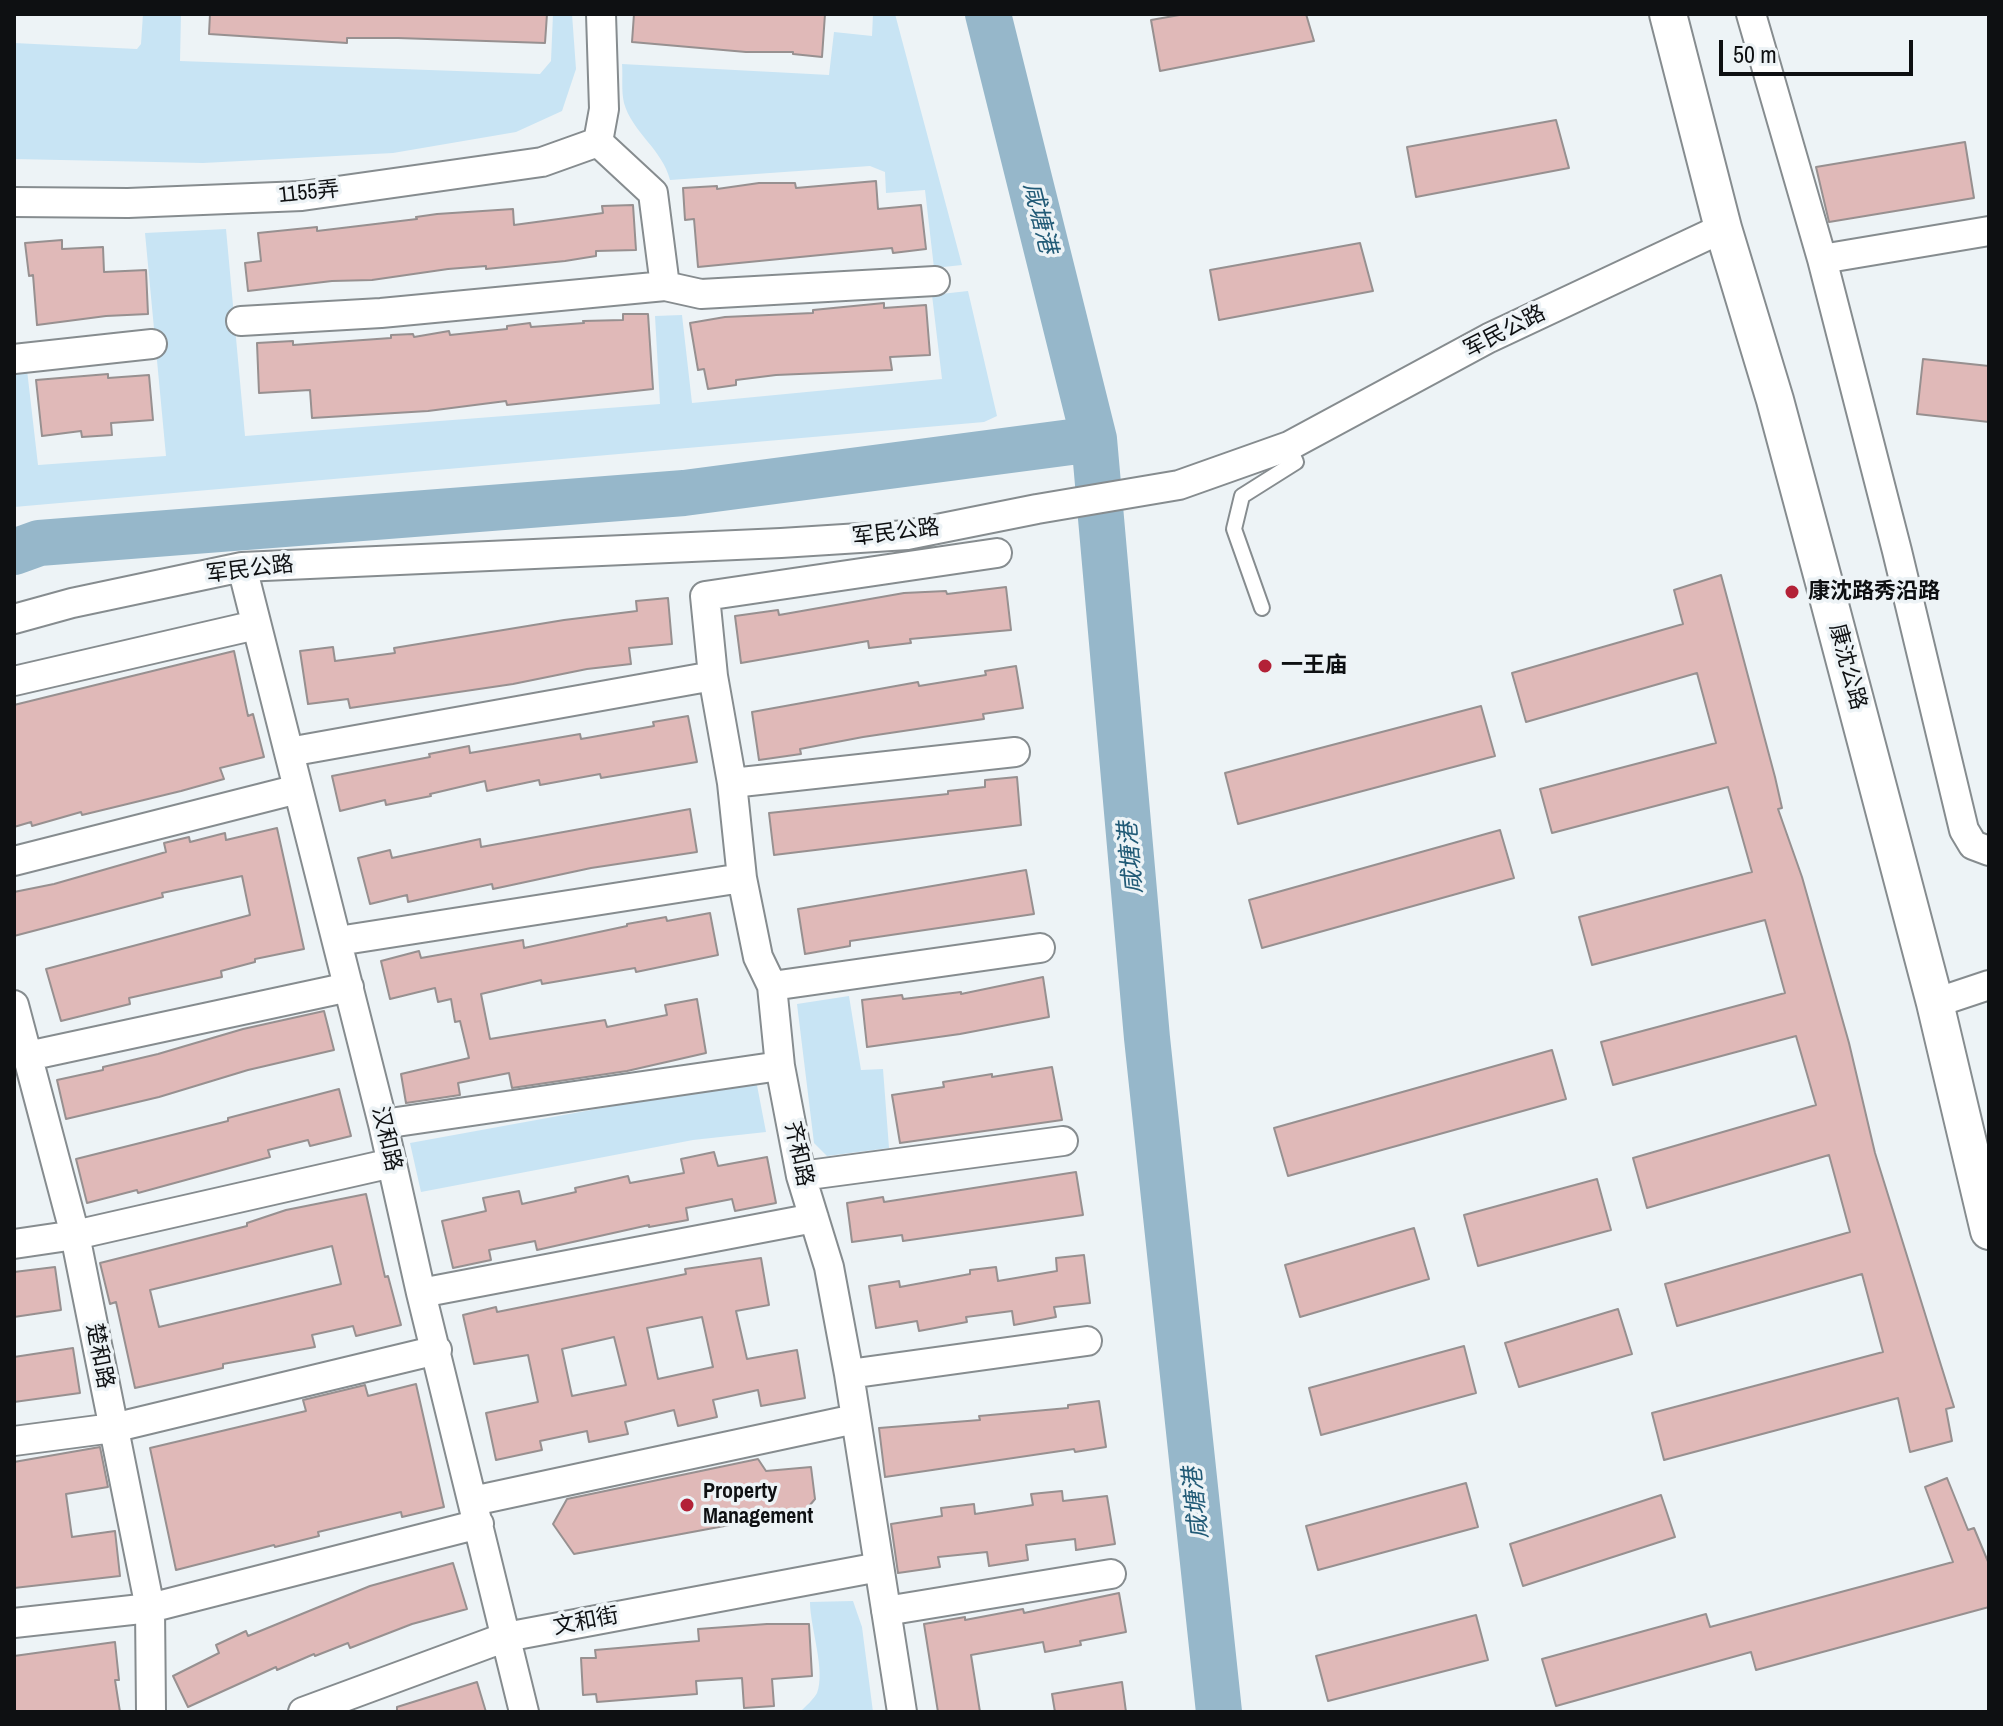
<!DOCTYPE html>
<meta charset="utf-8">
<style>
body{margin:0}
#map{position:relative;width:2003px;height:1726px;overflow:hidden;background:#edf3f6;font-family:"Archivo Narrow",sans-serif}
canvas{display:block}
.frame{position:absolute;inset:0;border:16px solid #0e1012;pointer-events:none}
.scale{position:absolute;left:1719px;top:40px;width:194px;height:36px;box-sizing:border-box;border:4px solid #0e1012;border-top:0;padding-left:10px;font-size:24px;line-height:28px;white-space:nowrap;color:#0e1012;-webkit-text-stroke:6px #edf3f6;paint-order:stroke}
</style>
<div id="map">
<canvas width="2003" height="1726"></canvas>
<div class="frame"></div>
<div class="scale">50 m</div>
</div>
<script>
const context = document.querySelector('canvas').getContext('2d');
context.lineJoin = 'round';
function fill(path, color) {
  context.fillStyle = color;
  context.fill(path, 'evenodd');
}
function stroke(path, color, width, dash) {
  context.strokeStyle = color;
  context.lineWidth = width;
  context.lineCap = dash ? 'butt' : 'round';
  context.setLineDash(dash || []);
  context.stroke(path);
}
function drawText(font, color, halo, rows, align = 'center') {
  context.font = font + ' "Archivo Narrow","Noto Sans SC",sans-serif';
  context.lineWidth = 7;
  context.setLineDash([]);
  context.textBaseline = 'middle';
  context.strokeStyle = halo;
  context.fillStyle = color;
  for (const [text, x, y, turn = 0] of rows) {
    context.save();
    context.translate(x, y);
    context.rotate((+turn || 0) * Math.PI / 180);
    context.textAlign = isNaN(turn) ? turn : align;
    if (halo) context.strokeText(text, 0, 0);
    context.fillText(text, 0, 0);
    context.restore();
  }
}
fill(new Path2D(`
 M 143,14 L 181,14 L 180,61 L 540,74 L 551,61 L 553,14 L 572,14 L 576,69 L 562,111 L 516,132 L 393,153 L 203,163 L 14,159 L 14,43 L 137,49 L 141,44 Z
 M 873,14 L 895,14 L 962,265 L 934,268 L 925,190 L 886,193 L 885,172 L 870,166 L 670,180 C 663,150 632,132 624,103 C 621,91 623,76 622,64 L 829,75 L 834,32 L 872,36 Z
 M 226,229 L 245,436 L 660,404 L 655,316 L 682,315 L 692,403 L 942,379 L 932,295 L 968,291 L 997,416 L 984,422 L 14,507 L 14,371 L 27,370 L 38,465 L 166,456 L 145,233 Z
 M 849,996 L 861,1070 L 883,1069 L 889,1148 L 827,1156 L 814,1143 L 797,1004 Z
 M 756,1080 L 766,1132 L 693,1140 L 421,1192 L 410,1143 Z
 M 853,1601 L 862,1627 L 873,1712 L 800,1712 C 805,1707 814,1699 817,1693 C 826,1671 810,1627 810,1602 Z`), '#c8e4f4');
stroke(new Path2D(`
 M 988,14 L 1094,439 L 1147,1038 L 1219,1712
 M 14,552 L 39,543 L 684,493 L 1094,439`), '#96b7ca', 46);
const building = new Path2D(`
 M 210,14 L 547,14 L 545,43 L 398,38 L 347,38 L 347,43 L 209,34 Z
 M 634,14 L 825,14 L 822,57 L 793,54 L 793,52 L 746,52 L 632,42 Z
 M 1185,14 L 1306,14 L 1314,41 L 1160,71 L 1151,20 Z
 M 1556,120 L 1569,168 L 1416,197 L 1407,147 Z
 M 1965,142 L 1974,198 L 1829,222 L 1816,167 Z
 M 876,181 L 878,209 L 921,205 L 926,249 L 893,253 L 892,248 L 698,267 L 694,219 L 685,220 L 683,188 L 717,186 L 717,189 L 759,183 L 795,183 L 796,188 Z
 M 633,205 L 636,250 L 596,251 L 596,256 L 565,261 L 486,269 L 486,266 L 448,269 L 372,280 L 332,281 L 248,291 L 245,263 L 261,261 L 258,233 L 317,227 L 317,231 L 417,219 L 416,217 L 437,214 L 513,209 L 514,225 L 603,213 L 602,206 Z
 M 62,240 L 62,249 L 103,247 L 104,272 L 146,270 L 148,314 L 106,316 L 37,325 L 33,275 L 29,276 L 25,243 Z
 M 1360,243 L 1373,291 L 1219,320 L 1210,270 Z
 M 884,303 L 884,308 L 926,305 L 930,355 L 890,357 L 892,370 L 776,375 L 736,380 L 736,385 L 708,389 L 704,369 L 698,370 L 690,323 L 725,317 L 813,313 L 813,310 Z
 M 623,314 L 648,314 L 653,389 L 507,405 L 506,401 L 428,411 L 312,418 L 310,390 L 259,393 L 257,343 L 293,341 L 293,345 L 391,338 L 391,335 L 413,334 L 414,337 L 449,331 L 450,335 L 507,329 L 507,326 L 530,323 L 531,327 L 584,323 L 583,321 L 623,320 Z
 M 1923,359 L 1989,366 L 1989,422 L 1917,414 Z
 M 108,374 L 108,378 L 149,375 L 153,420 L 111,423 L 112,435 L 82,437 L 81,431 L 42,436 L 36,380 Z
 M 1721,575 L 1775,777 L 1782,808 L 1778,809 L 1802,877 L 1849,1043 L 1875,1153 L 1954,1407 L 1946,1409 L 1952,1441 L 1910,1452 L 1898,1398 L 1664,1460 L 1652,1413 L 1883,1352 L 1862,1274 L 1677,1326 L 1665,1284 L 1850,1232 L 1829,1155 L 1647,1208 L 1633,1158 L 1816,1105 L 1796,1036 L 1613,1085 L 1601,1042 L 1785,993 L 1765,920 L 1592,965 L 1579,917 L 1752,872 L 1728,787 L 1552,833 L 1540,789 L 1716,743 L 1697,673 L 1526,722 L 1512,673 L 1683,624 L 1674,590 Z
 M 1006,587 L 1011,630 L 910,639 L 911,643 L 869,648 L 868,641 L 741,663 L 735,616 L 778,610 L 779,615 L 904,593 L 946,591 L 947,594 Z
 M 668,598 L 672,644 L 629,648 L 631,664 L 587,669 L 513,684 L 350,708 L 348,699 L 308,704 L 300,651 L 333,647 L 335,661 L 395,653 L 394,648 L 564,620 L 637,611 L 636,601 Z
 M 234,651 L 248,716 L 253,714 L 264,757 L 220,768 L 224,779 L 181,791 L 82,815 L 81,812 L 32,826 L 31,822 L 14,827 L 14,705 Z
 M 1016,666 L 1023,708 L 983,714 L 984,719 L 863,737 L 800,749 L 801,754 L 759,760 L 752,712 L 918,682 L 919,686 L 986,675 L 985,671 Z
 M 1481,706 L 1495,756 L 1238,824 L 1225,773 Z
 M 688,716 L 697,762 L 601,778 L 600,774 L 540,785 L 539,780 L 487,791 L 485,781 L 430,794 L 431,796 L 386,805 L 385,800 L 340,811 L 332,776 L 430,757 L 429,754 L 469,746 L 470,753 L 580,734 L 581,739 L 654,726 L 653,722 Z
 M 1017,777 L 1021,825 L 774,855 L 769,813 L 948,794 L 948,791 L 985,787 L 985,780 Z
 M 690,809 L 697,852 L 591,868 L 493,889 L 492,884 L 408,902 L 407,895 L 370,904 L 358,858 L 390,850 L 392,858 L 480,839 L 481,847 Z
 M 277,828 L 304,949 L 255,959 L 255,962 L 221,971 L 222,977 L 129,998 L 130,1004 L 61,1021 L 46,969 L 250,915 L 242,876 L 162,893 L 163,897 L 14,936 L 14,892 L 54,884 L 166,852 L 164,843 L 189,837 L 190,842 L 225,833 L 226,840 Z
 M 1500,830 L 1514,878 L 1262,948 L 1249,900 Z
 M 1026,870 L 1034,914 L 850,941 L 850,946 L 805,954 L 798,909 Z
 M 710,913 L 718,955 L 636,972 L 635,968 L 542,984 L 541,980 L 481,994 L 490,1039 L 605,1020 L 607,1027 L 667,1015 L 665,1005 L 697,999 L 706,1053 L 627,1071 L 512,1088 L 509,1073 L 458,1083 L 460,1095 L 406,1103 L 401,1074 L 469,1058 L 460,1021 L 455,1022 L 451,999 L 438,1002 L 435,988 L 390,999 L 381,961 L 419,951 L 421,958 L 523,940 L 524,948 L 627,926 L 627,924 L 666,917 L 667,921 Z
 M 1043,977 L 1049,1017 L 960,1034 L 867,1047 L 862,1000 L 902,995 L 903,999 L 961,992 L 961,994 Z
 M 324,1011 L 334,1050 L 248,1070 L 159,1097 L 66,1119 L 57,1080 L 103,1070 L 103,1067 L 158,1054 L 243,1029 Z
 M 1552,1050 L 1566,1099 L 1288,1176 L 1274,1128 Z
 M 1052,1067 L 1062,1120 L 900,1143 L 892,1095 L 944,1087 L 943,1082 L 992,1074 L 992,1077 Z
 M 339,1089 L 351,1136 L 310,1146 L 308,1140 L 268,1150 L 270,1157 L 138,1193 L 137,1190 L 87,1203 L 76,1159 L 228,1121 L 228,1118 Z
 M 714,1152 L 718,1166 L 767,1157 L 776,1203 L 735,1211 L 732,1199 L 686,1208 L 688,1220 L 649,1227 L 649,1225 L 537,1250 L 535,1241 L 489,1250 L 491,1260 L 453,1268 L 442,1221 L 486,1211 L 483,1198 L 519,1191 L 522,1204 L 576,1192 L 575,1188 L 628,1176 L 630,1183 L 684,1173 L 681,1159 Z
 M 1076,1172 L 1083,1215 L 903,1241 L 902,1235 L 852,1242 L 847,1203 L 883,1197 L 884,1202 Z
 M 1597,1179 L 1611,1230 L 1478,1266 L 1464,1215 Z
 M 366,1194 L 385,1277 L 388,1276 L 401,1325 L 356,1336 L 353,1326 L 312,1335 L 315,1347 L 223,1364 L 223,1368 L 135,1388 L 116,1302 L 110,1304 L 100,1263 L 247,1226 L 247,1223 L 286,1210 ZM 332,1246 L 341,1284 L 159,1327 L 150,1290 Z
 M 1414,1228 L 1429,1279 L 1300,1317 L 1285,1265 Z
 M 1084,1255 L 1090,1303 L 1054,1307 L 1056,1317 L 1014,1325 L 1012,1311 L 966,1317 L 967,1322 L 919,1331 L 917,1321 L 876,1328 L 869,1286 L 899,1281 L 900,1287 L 970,1274 L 970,1270 L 996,1267 L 998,1281 L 1057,1271 L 1056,1258 Z
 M 761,1258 L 769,1305 L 736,1311 L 747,1359 L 797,1350 L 805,1398 L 761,1406 L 758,1390 L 713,1400 L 717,1417 L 678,1426 L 674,1410 L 625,1422 L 628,1434 L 589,1442 L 587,1431 L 540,1441 L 542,1450 L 496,1460 L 486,1413 L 538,1402 L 528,1355 L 474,1364 L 463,1315 L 496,1307 L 497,1312 L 686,1274 L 685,1269 ZM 702,1317 L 713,1367 L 658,1379 L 647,1328 ZM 614,1337 L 626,1385 L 572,1396 L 562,1349 Z
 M 55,1267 L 61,1310 L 14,1317 L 14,1272 Z
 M 1618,1309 L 1632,1354 L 1519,1387 L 1505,1343 Z
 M 1464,1346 L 1476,1393 L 1321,1435 L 1309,1388 Z
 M 73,1348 L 80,1393 L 14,1402 L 14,1357 Z
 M 416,1384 L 444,1507 L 402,1517 L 401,1512 L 318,1532 L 319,1536 L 275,1547 L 274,1545 L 176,1570 L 150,1448 L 306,1411 L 303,1400 L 365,1385 L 368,1396 Z
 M 1099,1401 L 1106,1447 L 1075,1452 L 1074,1449 L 885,1477 L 879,1428 L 980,1420 L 979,1416 L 1068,1408 L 1068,1405 Z
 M 100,1447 L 108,1487 L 66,1494 L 72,1537 L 115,1531 L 120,1576 L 14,1588 L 14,1462 Z
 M 758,1459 L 766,1471 L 811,1467 L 815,1499 L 805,1511 L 574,1554 L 553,1524 L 567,1499 Z
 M 1947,1478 L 1968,1530 L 1974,1528 L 1989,1564 L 1989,1607 L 1756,1670 L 1751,1652 L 1556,1706 L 1542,1659 L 1706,1614 L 1710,1627 L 1953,1562 L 1925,1487 Z
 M 1466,1483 L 1478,1527 L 1318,1570 L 1306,1526 Z
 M 1062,1491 L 1063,1501 L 1107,1496 L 1115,1544 L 1076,1550 L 1075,1539 L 1026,1545 L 1028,1560 L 989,1566 L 987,1552 L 938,1557 L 940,1567 L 898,1573 L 891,1524 L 942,1516 L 941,1508 L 974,1504 L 975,1514 L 1033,1505 L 1031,1494 Z
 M 1661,1495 L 1675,1537 L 1523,1586 L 1510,1544 Z
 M 453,1563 L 467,1609 L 412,1624 L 350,1648 L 348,1643 L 315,1656 L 314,1654 L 277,1670 L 276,1667 L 188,1707 L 173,1676 L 219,1653 L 216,1645 L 246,1631 L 248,1636 L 370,1586 Z
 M 1119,1593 L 1126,1632 L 1080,1641 L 1081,1645 L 1045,1652 L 1043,1642 L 971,1655 L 980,1712 L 938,1712 L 924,1624 L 965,1617 L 965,1620 L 1023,1609 L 1024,1613 Z
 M 1476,1615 L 1488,1660 L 1328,1701 L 1316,1656 Z
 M 767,1624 L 809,1624 L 812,1676 L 772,1679 L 774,1706 L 744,1708 L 742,1678 L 696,1681 L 697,1694 L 597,1702 L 596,1694 L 583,1695 L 581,1658 L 596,1658 L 595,1650 L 699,1641 L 698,1629 Z
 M 115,1642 L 119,1680 L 115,1680 L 120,1712 L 14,1712 L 14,1656 Z
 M 477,1682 L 486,1712 L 397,1712 L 397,1707 Z
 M 1122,1682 L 1126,1712 L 1055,1712 L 1052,1694 Z`);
fill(building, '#e0b9b8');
stroke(building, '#979090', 2);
const service = new Path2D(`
 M 1262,608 L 1234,529 L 1242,496 L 1296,462 L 1289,446`);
const minor = new Path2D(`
 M 1751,14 L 1822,259 L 1897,551 L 1964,830 L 1973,845 L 1989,851
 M 598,142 L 653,193 L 665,286
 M 14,202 L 128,203 L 302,196 L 542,162 L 598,142 L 604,109 L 601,14
 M 1822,259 L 1989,231
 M 241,321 L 381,313 L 665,286 L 701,294 L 935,281
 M 14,359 L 152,344
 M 242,567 L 383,1124 L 421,1293 L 524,1712
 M 14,619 L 72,603 L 242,567 L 781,543 L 907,535 L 1037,509 L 1179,485 L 1289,446 L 1489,338 L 1723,228
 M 14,681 L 256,625
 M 289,752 L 713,676
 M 732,783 L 1015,752
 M 14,861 L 298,789
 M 338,941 L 742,878
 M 772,986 L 1040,948
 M 1935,1003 L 1989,985
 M 14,1005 L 75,1235 L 150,1608 L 151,1712
 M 28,1056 L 349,987
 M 383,1124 L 780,1066
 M 801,1176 L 1063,1141
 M 14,1244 L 75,1235 L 392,1163
 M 421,1293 L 814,1218
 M 849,1374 L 1087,1341
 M 14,1441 L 113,1428 L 437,1350
 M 473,1501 L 855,1419
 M 886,1611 L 1111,1574
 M 14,1623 L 150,1608 L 479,1524
 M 303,1712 L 506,1637 L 879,1567
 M 902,1712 L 849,1374 L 829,1267 L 801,1176 L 780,1066 L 772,986 L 758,957 L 742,878 L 732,783 L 713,676 L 705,596 L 997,553`);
const tertiary = new Path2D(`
 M 1668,14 L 1723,228 L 1775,400 L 1825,586 L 1935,1003 L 1989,1231`);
stroke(service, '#868c8f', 18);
stroke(minor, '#868c8f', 32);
stroke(tertiary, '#868c8f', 40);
stroke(service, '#fff', 14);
stroke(minor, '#fff', 28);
stroke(tertiary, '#fff', 36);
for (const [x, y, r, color] of [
 [1792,592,8,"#b32137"],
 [1265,666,8,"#b32137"],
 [687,1505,8,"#b32137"]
]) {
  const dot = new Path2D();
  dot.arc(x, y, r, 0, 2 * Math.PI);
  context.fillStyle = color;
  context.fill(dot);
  stroke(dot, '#edf3f6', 3);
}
drawText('22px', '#0e1012', '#edf3f6', [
 ["1155弄",309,193,-6],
 ["军民公路",1505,332,-27],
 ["军民公路",896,533,-7],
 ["军民公路",250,570,-7],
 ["康沈公路",1847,667,75],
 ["汉和路",386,1139,77],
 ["齐和路",798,1154,78],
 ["楚和路",99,1356,79],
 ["文和街",586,1622,-11]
]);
drawText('bold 22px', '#0e1012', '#edf3f6', [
 ["康沈路秀沿路",1808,592],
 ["一王庙",1281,666],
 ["Property",703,1492],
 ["Management",703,1517]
], 'left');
drawText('italic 24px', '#215a76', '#edf3f6', [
 ["咸塘港",1039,218,76],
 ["咸塘港",1132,858,-95],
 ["咸塘港",1197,1503,-96]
]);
</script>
